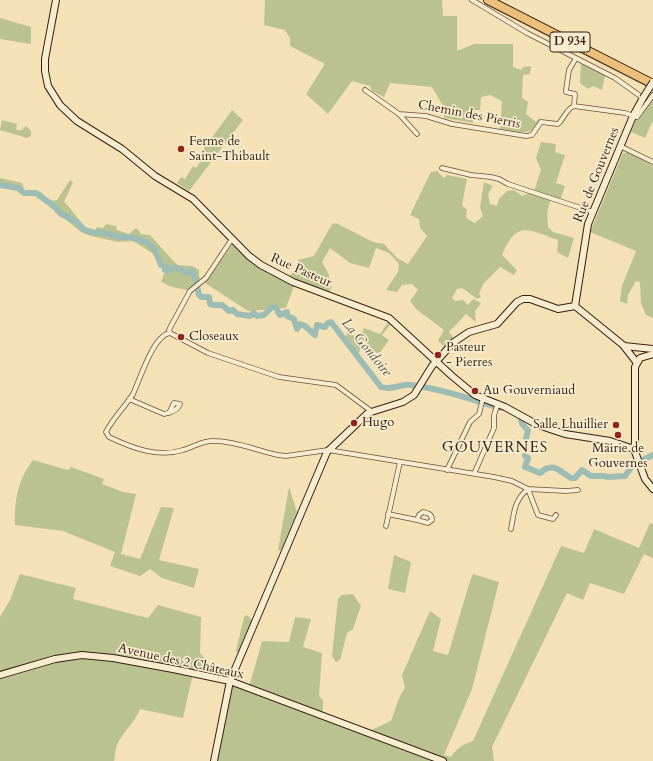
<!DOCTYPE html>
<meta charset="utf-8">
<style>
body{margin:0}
canvas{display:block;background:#f5e1b6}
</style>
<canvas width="653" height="761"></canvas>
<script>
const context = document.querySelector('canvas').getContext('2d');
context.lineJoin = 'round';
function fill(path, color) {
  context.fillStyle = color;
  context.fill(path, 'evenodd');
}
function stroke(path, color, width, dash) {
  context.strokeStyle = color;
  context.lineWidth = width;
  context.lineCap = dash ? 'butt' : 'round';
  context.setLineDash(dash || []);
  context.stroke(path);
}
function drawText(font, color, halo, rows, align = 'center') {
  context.font = font + ' Cardo,serif';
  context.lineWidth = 3.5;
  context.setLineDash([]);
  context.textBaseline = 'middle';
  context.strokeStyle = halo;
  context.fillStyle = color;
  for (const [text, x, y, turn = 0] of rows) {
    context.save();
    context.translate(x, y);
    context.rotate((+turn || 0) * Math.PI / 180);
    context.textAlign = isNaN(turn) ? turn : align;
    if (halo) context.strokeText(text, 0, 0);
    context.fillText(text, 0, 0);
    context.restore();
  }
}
fill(new Path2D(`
 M 265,0 L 442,0 L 443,16 L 457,16 L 457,51 L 474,44 L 513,44 L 513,67 L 521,70 L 523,67 L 531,66 L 530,74 L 523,75 L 522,98 L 528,102 L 526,114 L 536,122 L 540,117 C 538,139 514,131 500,129 L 502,101 L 490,95 L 481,97 L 480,110 L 473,110 L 473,123 L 444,118 L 443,106 L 432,87 L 390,83 L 384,97 L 372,91 L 370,86 L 352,81 L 328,114 L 306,94 L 325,64 L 290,46 L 290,38 L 285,30 L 264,25 Z
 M 0,18 L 31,27 L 31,44 L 0,39 Z
 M 581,63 L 605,76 L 602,90 L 593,86 L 588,89 L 580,83 Z
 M 653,98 L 653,123 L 652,122 L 645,138 L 631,132 L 637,117 Z
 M 232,110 L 243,120 L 189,191 L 177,183 L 181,177 L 185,179 L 193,166 L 196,168 L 200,162 L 197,158 Z
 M 2,120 L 17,124 L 16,130 L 22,130 L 26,126 L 31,131 L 31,136 L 27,138 L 0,130 Z
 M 541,142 L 556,144 L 555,152 L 565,155 L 556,183 L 565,186 L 560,201 L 550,201 L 547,213 L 548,227 L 553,232 L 574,238 L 568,258 L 557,252 L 558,240 C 528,230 517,219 502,255 L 517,270 L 514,275 L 500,267 L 483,284 L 479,294 L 481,297 L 477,299 L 462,288 L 457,289 L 452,298 L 455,301 L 463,300 L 468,305 L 473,299 L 481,303 L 475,311 L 476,322 L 466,314 L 449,332 L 456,341 L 447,349 L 438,341 L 444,330 L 416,309 L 410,301 L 418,290 L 412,284 L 402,285 L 397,292 L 386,290 L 398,272 L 399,264 L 389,253 L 376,248 L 369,268 L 350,263 L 330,248 L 322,262 L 329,275 L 328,283 L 332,287 L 328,293 L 288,277 L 295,271 L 298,260 L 314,256 L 332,224 L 336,223 L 373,242 L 384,244 L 397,258 L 408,264 L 427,236 L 420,228 L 419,219 L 410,215 L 431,172 L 437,171 L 444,178 L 447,175 L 467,179 L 462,205 L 467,210 L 466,218 L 475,223 L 483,216 L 480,207 L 484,182 L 493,186 L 488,194 L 490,204 L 497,206 L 499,199 L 507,191 L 514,190 L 522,196 L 534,191 L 541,170 L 536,158 Z
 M 629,152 L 653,166 L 653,318 L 646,315 L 641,303 L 640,282 L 636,281 L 628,295 L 627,304 L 620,301 L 622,286 L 636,251 L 590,232 L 623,153 Z
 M 0,178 L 22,183 L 25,191 L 27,193 L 41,192 L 48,201 L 57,200 L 70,180 L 73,182 L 64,202 C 74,210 81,228 94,232 L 97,227 L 103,228 L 106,224 L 116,226 L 117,230 L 129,234 L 136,228 L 140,232 L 141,234 L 150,235 L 177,265 L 192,266 L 199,270 L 199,276 L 201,281 L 187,290 L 172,287 L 161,282 L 165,272 L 152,253 L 133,241 L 118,242 L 91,236 L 81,232 L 34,194 L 19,193 L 18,190 L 0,185 Z
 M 232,245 L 261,268 L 294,286 L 286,308 L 248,311 L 205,283 Z
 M 388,322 L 391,324 L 382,335 L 389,340 L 379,354 L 368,348 L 366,352 L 360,350 L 358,355 L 345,338 L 348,332 L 359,339 L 364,328 L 380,334 Z
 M 33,460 L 68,470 L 71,467 L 104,479 L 102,484 L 123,492 L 136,494 L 121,554 L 140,559 L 161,507 L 174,508 L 159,560 L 199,569 L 194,588 L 162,578 L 150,569 L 140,576 L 110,566 L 115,552 L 63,531 L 15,525 C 14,501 18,479 33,460 Z
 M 289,487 L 297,512 L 281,550 L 278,550 Z
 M 650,523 L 653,524 L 653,558 L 644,554 L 624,594 L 590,583 L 583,600 L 567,593 L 492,747 L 494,761 L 215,761 L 232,686 L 250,684 L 262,641 L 289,642 L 295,617 L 311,619 L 303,647 L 322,653 L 319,696 L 323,700 L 323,713 L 369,731 L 391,721 L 399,698 L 405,687 L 402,675 L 430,611 L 441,619 L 433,651 L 448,655 L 469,584 L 473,574 L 499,582 L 472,689 L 444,755 L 451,757 C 457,748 463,744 473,741 L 561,546 L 584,553 L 594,529 L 639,548 Z
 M 394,555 L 411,562 L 405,593 L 388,589 Z
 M 20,574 L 76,588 L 73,599 L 148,618 L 158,605 L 201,617 L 200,653 L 219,675 L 194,669 L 183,718 L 140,709 C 135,723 123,731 117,745 C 115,750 115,756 114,761 L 0,761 L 0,617 L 10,600 Z
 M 353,594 L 361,606 L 353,629 L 347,633 L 340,660 L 336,662 L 332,656 L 338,599 L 342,595 Z
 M 247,615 L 254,622 C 252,636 250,645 239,654 L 236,651 L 244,617 Z`), '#bac38f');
stroke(new Path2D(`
 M 0,185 L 18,188 L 24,193 L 36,193 L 55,207 L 60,213 L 77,222 L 84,230 L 95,233 L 100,232 L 120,237 L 130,237 L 147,242 L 155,250 L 161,265 L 166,267 L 165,270 L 168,271 L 175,267 L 187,273 L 192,271 L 194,274 L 199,295 L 201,297 L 209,297 L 210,304 L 213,305 L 222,305 L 229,311 L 233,310 L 237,314 L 250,316 L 254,313 L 257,316 L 264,315 L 272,307 C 280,308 276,311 280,315 L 287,312 L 287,316 L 294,319 L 297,329 L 300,324 L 305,326 L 315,335 L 317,325 L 325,327 L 328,323 L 331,322 L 381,387 C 394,391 400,383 411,385 C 441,389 471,399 500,408
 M 521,419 L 522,424 L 528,430 L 526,439
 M 525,456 L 528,458 L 525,467 L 540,473 C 553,461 559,471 571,478 L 575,478 L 582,470 L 591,476 L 605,476
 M 607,477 L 625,476 L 633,465 L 653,455`), '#9dbcb4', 6);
const street = new Path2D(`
 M 472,0 L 527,33 L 615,78 L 643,98
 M 365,90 L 399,114 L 426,116 L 452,124 L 526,136 L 532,135 L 541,122 L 558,124 C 564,119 566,109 574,106 L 625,113 L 637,117 L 653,95
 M 574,106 L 575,94 L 566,92 L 566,90 L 569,70 L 576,58
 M 399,114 L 417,134
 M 620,146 L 653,162
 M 442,168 L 471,175 L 491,177 L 499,179 L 508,184 L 593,212
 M 170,333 C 153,335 140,380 133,394 C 125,407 113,418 106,432 L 109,437 C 132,448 158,458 183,450 C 194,447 202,440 215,441 C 236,441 258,451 278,455 L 286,456 L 328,450 L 494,477 L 512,481 L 528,489 L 538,515 L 553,519 L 556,515
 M 170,333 L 208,353 L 279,377 L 336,385 L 371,411
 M 170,333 L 169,330 L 171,326 L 190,291 L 206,278 L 232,239
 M 129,399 L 164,414 C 170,413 178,410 180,404 L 174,403 L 169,413
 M 447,470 L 470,422 L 479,414 L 483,398
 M 474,474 L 494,428 L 494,415 L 498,403
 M 528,489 L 566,491 L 578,490
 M 388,514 L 417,520 L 419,515 L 423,512 C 428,513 432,514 432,520 L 428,523 L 417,520
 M 386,526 L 400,462
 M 511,529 C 514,513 514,500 528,489`);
const secondary = new Path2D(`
 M 56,0 L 45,59 L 45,71 L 48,86 L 60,105 L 77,121 L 122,149 L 155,176 L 193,199 L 249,256 L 261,265 L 293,282 L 389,318 L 452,376 L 475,395 L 505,407 L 536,424 L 550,429 L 565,434 L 610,441 L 634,449
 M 575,306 L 588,224 L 633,116 L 643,98
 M 575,306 L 623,345 L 637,363
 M 624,346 L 653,349
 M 634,449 L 635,442 L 635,367 L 640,358 L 653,354
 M 634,449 L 645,479 L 653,489
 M 0,675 L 55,659 L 82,655 L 113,658 L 173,669 L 230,681 L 443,761
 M 214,761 L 230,681 L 327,452 L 368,413 L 403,402 L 414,395 L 432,366 L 454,342 L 469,332 L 497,324 L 517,302 L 523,299 L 530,299 L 558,309 L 575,306`);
const highway = new Path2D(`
 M 488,0 L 653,84`);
stroke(street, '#65503a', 5.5);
stroke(secondary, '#351f11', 8);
stroke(highway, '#351f11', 10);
stroke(street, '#f8ecd0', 4);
stroke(secondary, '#f8ecd0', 6);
stroke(highway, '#eac07b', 8);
const secondaryBridge = new Path2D(`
 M 643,98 L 653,82`);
stroke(secondaryBridge, '#351f11', 8, []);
stroke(secondaryBridge, '#f8ecd0', 6);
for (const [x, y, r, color] of [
 [181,149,4,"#8f2418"],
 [181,337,4,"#8f2418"],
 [438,355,4,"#8f2418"],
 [475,391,4,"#8f2418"],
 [354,423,4,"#8f2418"],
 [616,425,4,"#8f2418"],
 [618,435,4,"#8f2418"]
]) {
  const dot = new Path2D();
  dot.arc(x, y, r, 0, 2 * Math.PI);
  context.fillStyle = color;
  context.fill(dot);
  stroke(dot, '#f8ecd0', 1.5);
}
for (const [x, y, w] of [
 [570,42,40]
]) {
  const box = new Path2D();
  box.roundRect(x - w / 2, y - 10, w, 20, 3);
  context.fillStyle = '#f8ecd0';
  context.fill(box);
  stroke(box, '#351f11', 1);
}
drawText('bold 12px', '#351f11', null, [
 ["D 934",570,42]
]);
drawText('13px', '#351f11', '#f8ecd0', [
 ["Chemin des Pierris",469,115,11],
 ["Rue de Gouvernes",597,175,-68],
 ["Rue Pasteur",301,271,24],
 ["Avenue des 2 Châteaux",181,662,12]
]);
drawText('13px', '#351f11', '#f8ecd0', [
 ["Ferme de",189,142],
 ["Saint-Thibault",189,157],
 ["Closeaux",189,337],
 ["Pasteur",446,348],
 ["- Pierres",446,363],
 ["Au Gouverniaud",483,391],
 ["Hugo",362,423],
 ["Salle Lhuillier",608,425,"right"],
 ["Mairie de",618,449,"center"],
 ["Gouvernes",618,464,"center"]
], 'left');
drawText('italic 14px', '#544e42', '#f8ecd0', [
 ["La Gondoire",366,348,51]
]);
context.letterSpacing = '1px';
drawText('15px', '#351f11', '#f8ecd0', [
 ["GOUVERNES",495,449]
]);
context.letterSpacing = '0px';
</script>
